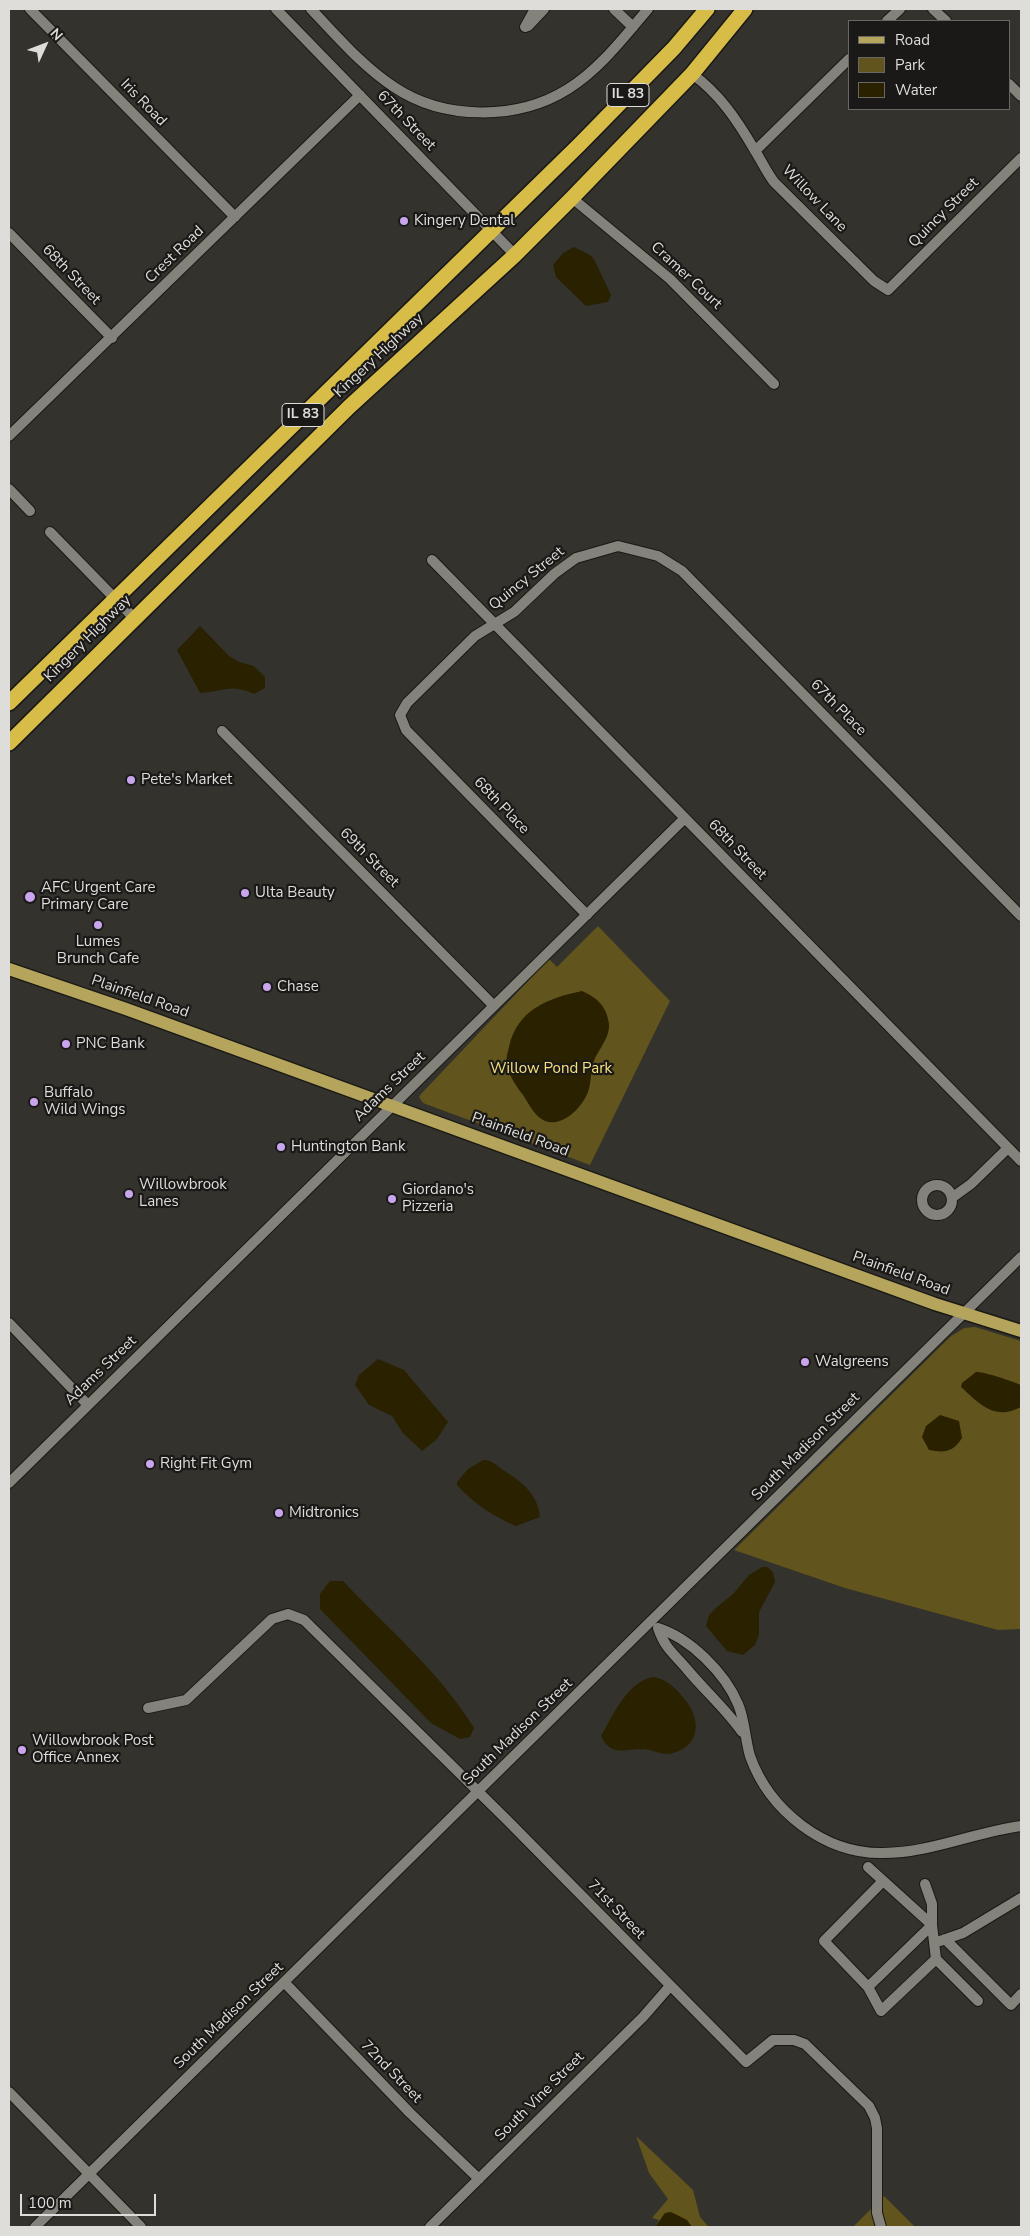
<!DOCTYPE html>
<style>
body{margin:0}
#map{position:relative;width:1030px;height:2236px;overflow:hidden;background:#33322c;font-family:"Nunito Sans",sans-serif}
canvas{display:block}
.frame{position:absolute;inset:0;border:10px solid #deddda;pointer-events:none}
.legend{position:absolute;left:848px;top:20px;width:162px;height:90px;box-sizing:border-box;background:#1a1917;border:1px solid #686765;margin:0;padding:6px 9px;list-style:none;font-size:15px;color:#deddda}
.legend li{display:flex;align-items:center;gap:10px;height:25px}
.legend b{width:25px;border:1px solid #686765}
.north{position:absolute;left:20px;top:20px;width:50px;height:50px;-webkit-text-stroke:4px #1a1917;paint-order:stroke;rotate:47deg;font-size:14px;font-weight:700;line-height:20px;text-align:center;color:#deddda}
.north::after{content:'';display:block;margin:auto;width:18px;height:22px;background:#deddda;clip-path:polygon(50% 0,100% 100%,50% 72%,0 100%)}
.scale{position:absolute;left:20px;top:2194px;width:136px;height:22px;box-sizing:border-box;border:2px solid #deddda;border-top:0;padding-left:6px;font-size:15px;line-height:18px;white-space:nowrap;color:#deddda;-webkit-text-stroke:4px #1a1917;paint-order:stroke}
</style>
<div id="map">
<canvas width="1030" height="2236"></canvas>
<div class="frame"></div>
<ul class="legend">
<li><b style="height:6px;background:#b5a55c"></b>Road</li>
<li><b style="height:14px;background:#61541c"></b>Park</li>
<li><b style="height:14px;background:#292100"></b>Water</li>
</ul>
<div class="north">N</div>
<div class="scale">100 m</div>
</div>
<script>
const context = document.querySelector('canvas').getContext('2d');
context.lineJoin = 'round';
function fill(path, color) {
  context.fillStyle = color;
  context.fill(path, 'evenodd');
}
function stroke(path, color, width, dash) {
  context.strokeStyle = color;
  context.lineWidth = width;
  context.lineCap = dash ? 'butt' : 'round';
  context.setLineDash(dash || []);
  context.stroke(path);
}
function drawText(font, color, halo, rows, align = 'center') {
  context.font = font + ' "Nunito Sans",sans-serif';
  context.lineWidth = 4.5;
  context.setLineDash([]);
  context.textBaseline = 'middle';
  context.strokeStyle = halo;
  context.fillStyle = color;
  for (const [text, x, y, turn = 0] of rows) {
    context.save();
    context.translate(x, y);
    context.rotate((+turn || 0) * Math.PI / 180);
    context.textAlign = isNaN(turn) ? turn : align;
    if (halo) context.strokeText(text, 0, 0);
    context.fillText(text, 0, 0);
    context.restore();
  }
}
fill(new Path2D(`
 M 598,926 L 670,1001 L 590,1165 L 423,1103 L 419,1097 L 421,1094 L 549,959 L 557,967 Z
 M 975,1327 L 1021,1341 L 1021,1629 L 998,1630 L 845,1588 L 734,1550 L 950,1337 L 964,1328 Z
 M 636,2136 L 693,2190 L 700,2217 L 708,2226 L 707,2227 L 655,2227 L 659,2220 L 652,2218 L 668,2199 L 649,2173 Z
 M 884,2196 L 915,2227 L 853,2227 Z`), '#61541c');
fill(new Path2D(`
 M 574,247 L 590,255 L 594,259 L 611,295 L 608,302 L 586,306 L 556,277 L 553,265 L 563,253 Z
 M 200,626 L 229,656 L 239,662 L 254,666 L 265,677 L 265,688 L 254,694 C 229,683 224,692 200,693 L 177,650 Z
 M 582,991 C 596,997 607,1006 609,1024 C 610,1036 600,1048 595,1058 C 590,1069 592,1081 588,1092 C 583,1106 563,1128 545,1121 C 535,1117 529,1104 523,1095 C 517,1087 511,1079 508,1069 C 505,1061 507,1055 509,1047 C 517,1010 548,998 582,991 Z
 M 378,1359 L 404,1370 L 448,1422 L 437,1439 L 422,1451 L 403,1433 L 392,1416 L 369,1405 L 355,1385 L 359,1375 Z
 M 976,1372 C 986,1372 1011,1381 1021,1385 L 1021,1407 C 994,1421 980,1404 961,1387 L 962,1383 Z
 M 940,1415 L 959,1421 L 962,1438 C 953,1452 945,1453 929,1450 L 922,1437 L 926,1426 Z
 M 483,1460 C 492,1460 496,1465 503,1470 C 521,1481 538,1494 540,1517 L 516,1526 C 494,1517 473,1503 457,1485 L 457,1482 L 468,1469 Z
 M 762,1567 L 767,1567 L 773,1572 L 775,1582 L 759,1612 L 759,1635 L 755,1645 L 743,1655 L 727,1651 L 706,1626 L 709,1615 L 716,1608 L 734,1593 L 749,1575 Z
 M 330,1581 L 343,1581 C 388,1629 439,1671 474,1728 L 470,1737 L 460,1739 L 431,1723 L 320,1609 L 320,1594 Z
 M 654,1677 C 669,1680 677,1690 686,1701 C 701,1720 700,1746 673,1753 C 662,1756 654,1750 644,1749 C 624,1749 611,1757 601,1736 C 613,1716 627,1681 654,1677 Z
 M 671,2212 L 687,2220 L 692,2227 L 655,2227 L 665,2213 Z`), '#292100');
const minor = new Path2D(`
 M 30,9 L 235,217
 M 276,9 L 515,255
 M 311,9 C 337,36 362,66 394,87 C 443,120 517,121 568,89 C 600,69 624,37 648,9
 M 535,9 L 525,27 L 528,26 L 544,9
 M 614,9 L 633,27
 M 933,9 L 946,21
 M 887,21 L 900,9
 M 692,74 C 719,93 737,120 754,149 C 761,160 766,171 774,182 L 874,281 L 888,290 L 1021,158
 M 1009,84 L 1021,96
 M 755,151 L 849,59
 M 572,198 L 670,279 L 774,384
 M 9,233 L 112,338
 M 9,436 L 360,95
 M 9,489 L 30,511
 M 50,532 L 134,618
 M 432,560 L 1021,1161
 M 222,731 L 494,1006
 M 587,915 L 406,730 L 400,715 L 407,703 L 475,636 L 514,612 L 554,574 L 576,558 L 618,546 L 658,556 L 682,571 L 1021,916
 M922 1200a15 15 0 1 1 30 0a15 15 0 1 1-30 0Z
 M 953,1197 L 971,1184 L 1008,1148
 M 9,1323 L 88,1405
 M 9,1483 L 685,818
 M 658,1628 C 690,1638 725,1673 738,1704 C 745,1720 745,1739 750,1756 C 769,1810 824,1854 883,1853 C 930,1853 975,1832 1021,1826
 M 658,1628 C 665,1648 672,1652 686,1668 C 704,1690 726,1709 742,1732
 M 148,1708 L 186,1700 L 272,1619 L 288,1614 L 304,1620 L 507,1820 L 746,2062 L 773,2040 L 794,2040 L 805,2044 L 869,2106 L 875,2118 L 877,2128 L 877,2213 L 881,2227
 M 868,1867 L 932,1925 L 868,1987 L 824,1941 L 883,1881
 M 945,1939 L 1011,2005 L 1021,1994
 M 940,1941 L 963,1933 L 1021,1898
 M 936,1959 L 978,2001
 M 285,1983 L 410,2113 L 479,2179
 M 868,1987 L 881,2011 L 936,1959 L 932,1925 L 932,1904 L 925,1884
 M 9,2092 L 141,2227
 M 35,2227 L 1021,1257
 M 430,2227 L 643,2017 L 670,1986`);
const major = new Path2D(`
 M 9,969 L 126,1009 L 935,1304 L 1021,1331`);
const highway = new Path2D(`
 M 9,703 L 579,145 L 674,48 L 707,9
 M 9,743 L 349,407 L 515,255 L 572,198 L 692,74 L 745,9`);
stroke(minor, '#1a1915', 12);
stroke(major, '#1a1915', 15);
stroke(highway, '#1a1915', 18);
stroke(minor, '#83827b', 10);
stroke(major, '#b5a55c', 12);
stroke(highway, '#d7bd48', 15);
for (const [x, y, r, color] of [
 [404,221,5,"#c9a5ee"],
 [131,780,5,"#c9a5ee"],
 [245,893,5,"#c9a5ee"],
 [30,897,6,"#c9a5ee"],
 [98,925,5,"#c9a5ee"],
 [267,987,5,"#c9a5ee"],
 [66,1044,5,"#c9a5ee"],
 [34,1102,5,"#c9a5ee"],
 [281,1147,5,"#c9a5ee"],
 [129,1194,5,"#c9a5ee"],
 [392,1199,5,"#c9a5ee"],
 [805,1362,5,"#c9a5ee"],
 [150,1464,5,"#c9a5ee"],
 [279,1513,5,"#c9a5ee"],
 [22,1750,5,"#c9a5ee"]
]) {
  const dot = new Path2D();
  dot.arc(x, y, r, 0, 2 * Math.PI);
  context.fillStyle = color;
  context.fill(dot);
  stroke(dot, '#1a1917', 2);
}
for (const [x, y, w] of [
 [628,95,42],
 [303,415,42]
]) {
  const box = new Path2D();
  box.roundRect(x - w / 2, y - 11.5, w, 23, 4);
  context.fillStyle = '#1a1917';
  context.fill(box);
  stroke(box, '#deddda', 1);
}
drawText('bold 14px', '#deddda', null, [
 ["IL 83",628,95],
 ["IL 83",303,415]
]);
drawText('15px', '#deddda', '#1a1917', [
 ["Iris Road",143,103,46],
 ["67th Street",406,121,46],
 ["Willow Lane",814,199,46],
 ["Quincy Street",944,213,-45],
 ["Crest Road",175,255,-44],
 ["68th Street",71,275,46],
 ["Cramer Court",686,276,43],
 ["Kingery Highway",379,356,-43],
 ["Quincy Street",527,579,-39],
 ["Kingery Highway",88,639,-45],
 ["67th Place",838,708,45],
 ["68th Place",501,806,46],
 ["68th Street",737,850,46],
 ["69th Street",369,858,45],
 ["Plainfield Road",140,997,19],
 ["Adams Street",390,1087,-44],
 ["Plainfield Road",520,1135,20],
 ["Plainfield Road",901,1274,20],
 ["Adams Street",101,1371,-44],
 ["South Madison Street",806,1447,-45],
 ["South Madison Street",518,1732,-44],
 ["71st Street",616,1910,46],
 ["South Madison Street",229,2016,-44],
 ["72nd Street",391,2072,46],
 ["South Vine Street",540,2097,-45]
]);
drawText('15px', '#deddda', '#1a1917', [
 ["Kingery Dental",414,221],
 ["Pete's Market",141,780],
 ["AFC Urgent Care",41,888],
 ["Primary Care",41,905],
 ["Ulta Beauty",255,893],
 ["Lumes",98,942,"center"],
 ["Brunch Cafe",98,959,"center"],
 ["Chase",277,987],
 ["PNC Bank",76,1044],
 ["Buffalo",44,1093],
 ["Wild Wings",44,1110],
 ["Huntington Bank",291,1147],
 ["Willowbrook",139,1185],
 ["Lanes",139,1202],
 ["Giordano's",402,1190],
 ["Pizzeria",402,1207],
 ["Walgreens",815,1362],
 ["Right Fit Gym",160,1464],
 ["Midtronics",289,1513],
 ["Willowbrook Post",32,1741],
 ["Office Annex",32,1758]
], 'left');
drawText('15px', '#f8e17d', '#1a1917', [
 ["Willow Pond Park",551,1069]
]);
</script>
